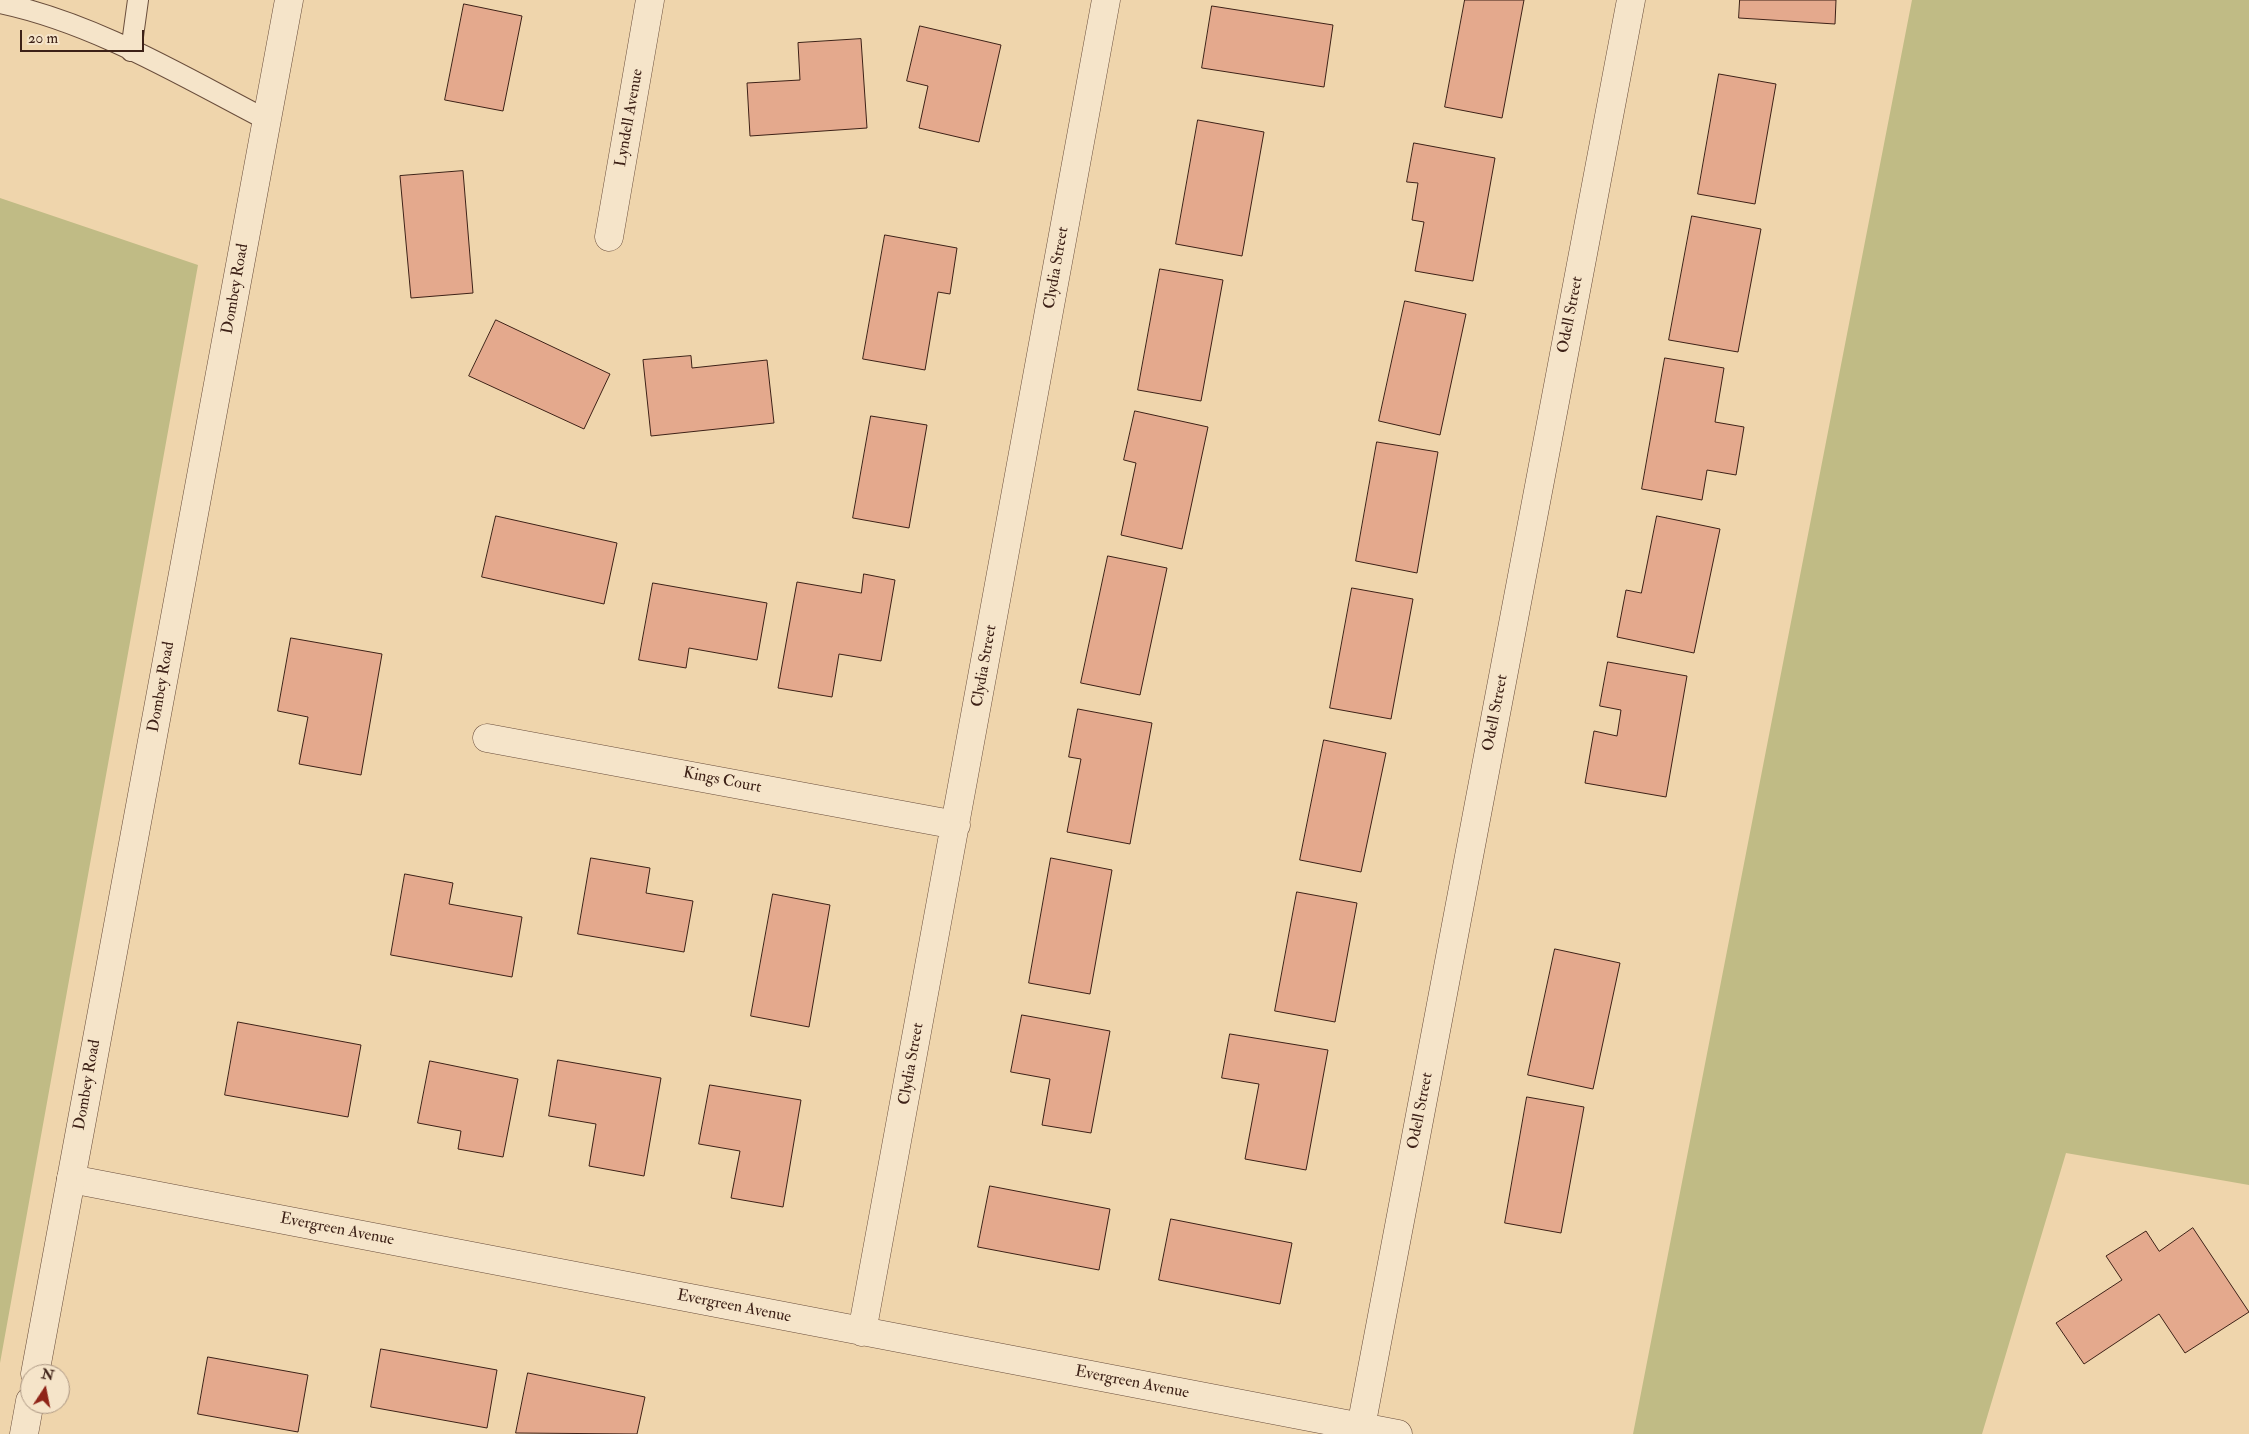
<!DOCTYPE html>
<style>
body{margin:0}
#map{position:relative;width:2249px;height:1434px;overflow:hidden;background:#efd5ac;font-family:"IM FELL Double Pica",serif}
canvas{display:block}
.north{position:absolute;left:20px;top:1364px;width:50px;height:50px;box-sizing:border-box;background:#f5e4c9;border:1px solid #ab9682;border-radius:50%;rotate:11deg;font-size:14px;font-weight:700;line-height:20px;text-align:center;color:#3d2117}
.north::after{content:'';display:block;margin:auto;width:18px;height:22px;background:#8f2418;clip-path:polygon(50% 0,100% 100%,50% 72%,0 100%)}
.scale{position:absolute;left:20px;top:30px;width:124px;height:22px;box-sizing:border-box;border:2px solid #3d2117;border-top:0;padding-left:6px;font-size:15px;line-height:18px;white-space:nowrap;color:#3d2117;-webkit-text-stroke:4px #f5e4c9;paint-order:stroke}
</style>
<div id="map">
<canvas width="2249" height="1434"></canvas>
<div class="north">N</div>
<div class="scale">20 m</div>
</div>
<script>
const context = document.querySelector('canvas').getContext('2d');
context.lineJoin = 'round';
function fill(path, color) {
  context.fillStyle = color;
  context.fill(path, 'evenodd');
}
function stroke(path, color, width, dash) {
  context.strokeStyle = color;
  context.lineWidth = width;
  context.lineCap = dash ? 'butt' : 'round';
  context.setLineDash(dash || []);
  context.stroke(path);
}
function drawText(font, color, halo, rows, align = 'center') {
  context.font = font + ' "IM FELL Double Pica",serif';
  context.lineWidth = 4;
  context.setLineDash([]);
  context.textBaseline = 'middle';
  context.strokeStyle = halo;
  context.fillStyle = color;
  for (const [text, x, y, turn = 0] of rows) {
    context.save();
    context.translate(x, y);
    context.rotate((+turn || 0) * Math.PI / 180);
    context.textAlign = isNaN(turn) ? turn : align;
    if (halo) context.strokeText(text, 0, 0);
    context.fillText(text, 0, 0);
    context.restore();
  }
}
fill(new Path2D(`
 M 1912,0 L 2249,0 L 2249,1185 L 2066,1153 L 1982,1434 L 1633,1434 Z
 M 0,198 L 198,265 L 0,1363 Z`), '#c0bb85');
const building = new Path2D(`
 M 1465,0 L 1524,0 L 1502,118 L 1445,107 Z
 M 1740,0 L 1836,0 L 1835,24 L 1739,18 Z
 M 464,4 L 522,16 L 503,111 L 445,100 Z
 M 1212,6 L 1333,25 L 1324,87 L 1202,68 Z
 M 920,26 L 1001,45 L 979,142 L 919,128 L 928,86 L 907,81 Z
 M 861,39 L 867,128 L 750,136 L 747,83 L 800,80 L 798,43 Z
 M 1719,74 L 1776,84 L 1755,204 L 1698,194 Z
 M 1198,120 L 1264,132 L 1242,256 L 1176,244 Z
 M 1414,143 L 1495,158 L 1473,281 L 1415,271 L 1424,222 L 1412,220 L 1418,183 L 1407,182 Z
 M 463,171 L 473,293 L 411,298 L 400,176 Z
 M 1692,216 L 1761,229 L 1738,352 L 1669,340 Z
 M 885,235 L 957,248 L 950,294 L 938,292 L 925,370 L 863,359 Z
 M 1160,269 L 1223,280 L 1201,401 L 1138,390 Z
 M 1405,301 L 1466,314 L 1440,435 L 1379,421 Z
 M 496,320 L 610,374 L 584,429 L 469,376 Z
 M 691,356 L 692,368 L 767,360 L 774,423 L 651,436 L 643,360 Z
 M 1665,358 L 1724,368 L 1715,422 L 1744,427 L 1736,475 L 1707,470 L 1702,500 L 1642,489 Z
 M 1135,411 L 1208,427 L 1182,549 L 1121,535 L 1136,463 L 1124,460 Z
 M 871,416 L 927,425 L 909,528 L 853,518 Z
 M 1377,442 L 1438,452 L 1417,573 L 1356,561 Z
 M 496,516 L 617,543 L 604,604 L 482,577 Z
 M 1657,516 L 1720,529 L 1694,653 L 1617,637 L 1626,590 L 1641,593 Z
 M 1108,556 L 1167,568 L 1140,695 L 1081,683 Z
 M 864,574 L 895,580 L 881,661 L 839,654 L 832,697 L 778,688 L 797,582 L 861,593 Z
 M 653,583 L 767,603 L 757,660 L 689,648 L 686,668 L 639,660 Z
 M 1352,588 L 1413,599 L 1391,719 L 1330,708 Z
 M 291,638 L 382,654 L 361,775 L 299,764 L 308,717 L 278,711 Z
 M 1608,662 L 1687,676 L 1666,797 L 1585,783 L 1594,731 L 1617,736 L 1621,710 L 1600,706 Z
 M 1078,709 L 1152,723 L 1130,844 L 1067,832 L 1081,759 L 1069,757 Z
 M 1324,740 L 1386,753 L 1361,872 L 1300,860 Z
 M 591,858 L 650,868 L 646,893 L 693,901 L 684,952 L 578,934 Z
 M 1051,858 L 1112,870 L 1090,994 L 1029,983 Z
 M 405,874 L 453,883 L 449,904 L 522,917 L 512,977 L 391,955 Z
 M 1297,892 L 1357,903 L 1335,1022 L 1275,1011 Z
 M 773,894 L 830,905 L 809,1027 L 751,1016 Z
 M 1555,949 L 1620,963 L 1593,1089 L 1528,1075 Z
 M 1022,1015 L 1110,1031 L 1091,1133 L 1042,1125 L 1050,1079 L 1011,1072 Z
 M 238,1022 L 361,1045 L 348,1117 L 225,1095 Z
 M 1230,1034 L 1328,1050 L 1306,1170 L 1245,1159 L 1259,1084 L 1222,1078 Z
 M 558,1060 L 661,1078 L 644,1176 L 589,1166 L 596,1124 L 549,1116 Z
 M 430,1061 L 518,1079 L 503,1157 L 458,1149 L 461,1131 L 418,1123 Z
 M 710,1085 L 801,1100 L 783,1207 L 731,1198 L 740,1151 L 699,1144 Z
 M 1527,1097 L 1584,1107 L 1561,1233 L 1505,1223 Z
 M 990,1186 L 1110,1209 L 1099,1270 L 978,1247 Z
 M 1171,1219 L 1292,1243 L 1280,1304 L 1159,1280 Z
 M 2193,1228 L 2249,1312 L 2185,1353 L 2159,1314 L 2084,1364 L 2056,1323 L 2122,1280 L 2106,1256 L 2146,1231 L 2159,1251 Z
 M 381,1349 L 497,1370 L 487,1428 L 371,1407 Z
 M 208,1357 L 308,1375 L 298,1432 L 198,1414 Z
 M 528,1373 L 645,1397 L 637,1434 L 516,1433 Z`);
fill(building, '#e4a98d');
stroke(building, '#3d2117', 1);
const service = new Path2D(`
 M 0,3 C 95,23 182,76 267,120
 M 131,51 L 138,0`);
const minor = new Path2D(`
 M 609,237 L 650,0
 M 487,738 L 956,825
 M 71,1179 L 1398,1434
 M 862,1332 L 1106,0
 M 1361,1427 L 1631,0`);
const tertiary = new Path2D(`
 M 35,1374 L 289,0
 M 24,1434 L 30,1401`);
stroke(service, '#6a4e3c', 22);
stroke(minor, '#6a4e3c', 29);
stroke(tertiary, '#6a4e3c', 29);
stroke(service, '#f5e4c9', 20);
stroke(minor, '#f5e4c9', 28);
stroke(tertiary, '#f5e4c9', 28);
drawText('16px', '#3d2117', '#f5e4c9', [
 ["Lyndell Avenue",630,118,-80],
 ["Clydia Street",1057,268,-80],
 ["Dombey Road",236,289,-80],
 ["Odell Street",1571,315,-79],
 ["Clydia Street",985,666,-80],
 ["Dombey Road",162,687,-80],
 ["Odell Street",1496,713,-79],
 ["Kings Court",722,781,11],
 ["Clydia Street",912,1064,-80],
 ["Dombey Road",88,1085,-80],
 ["Odell Street",1421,1111,-79],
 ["Evergreen Avenue",337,1230,11],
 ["Evergreen Avenue",734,1307,11],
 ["Evergreen Avenue",1132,1383,11]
]);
</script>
